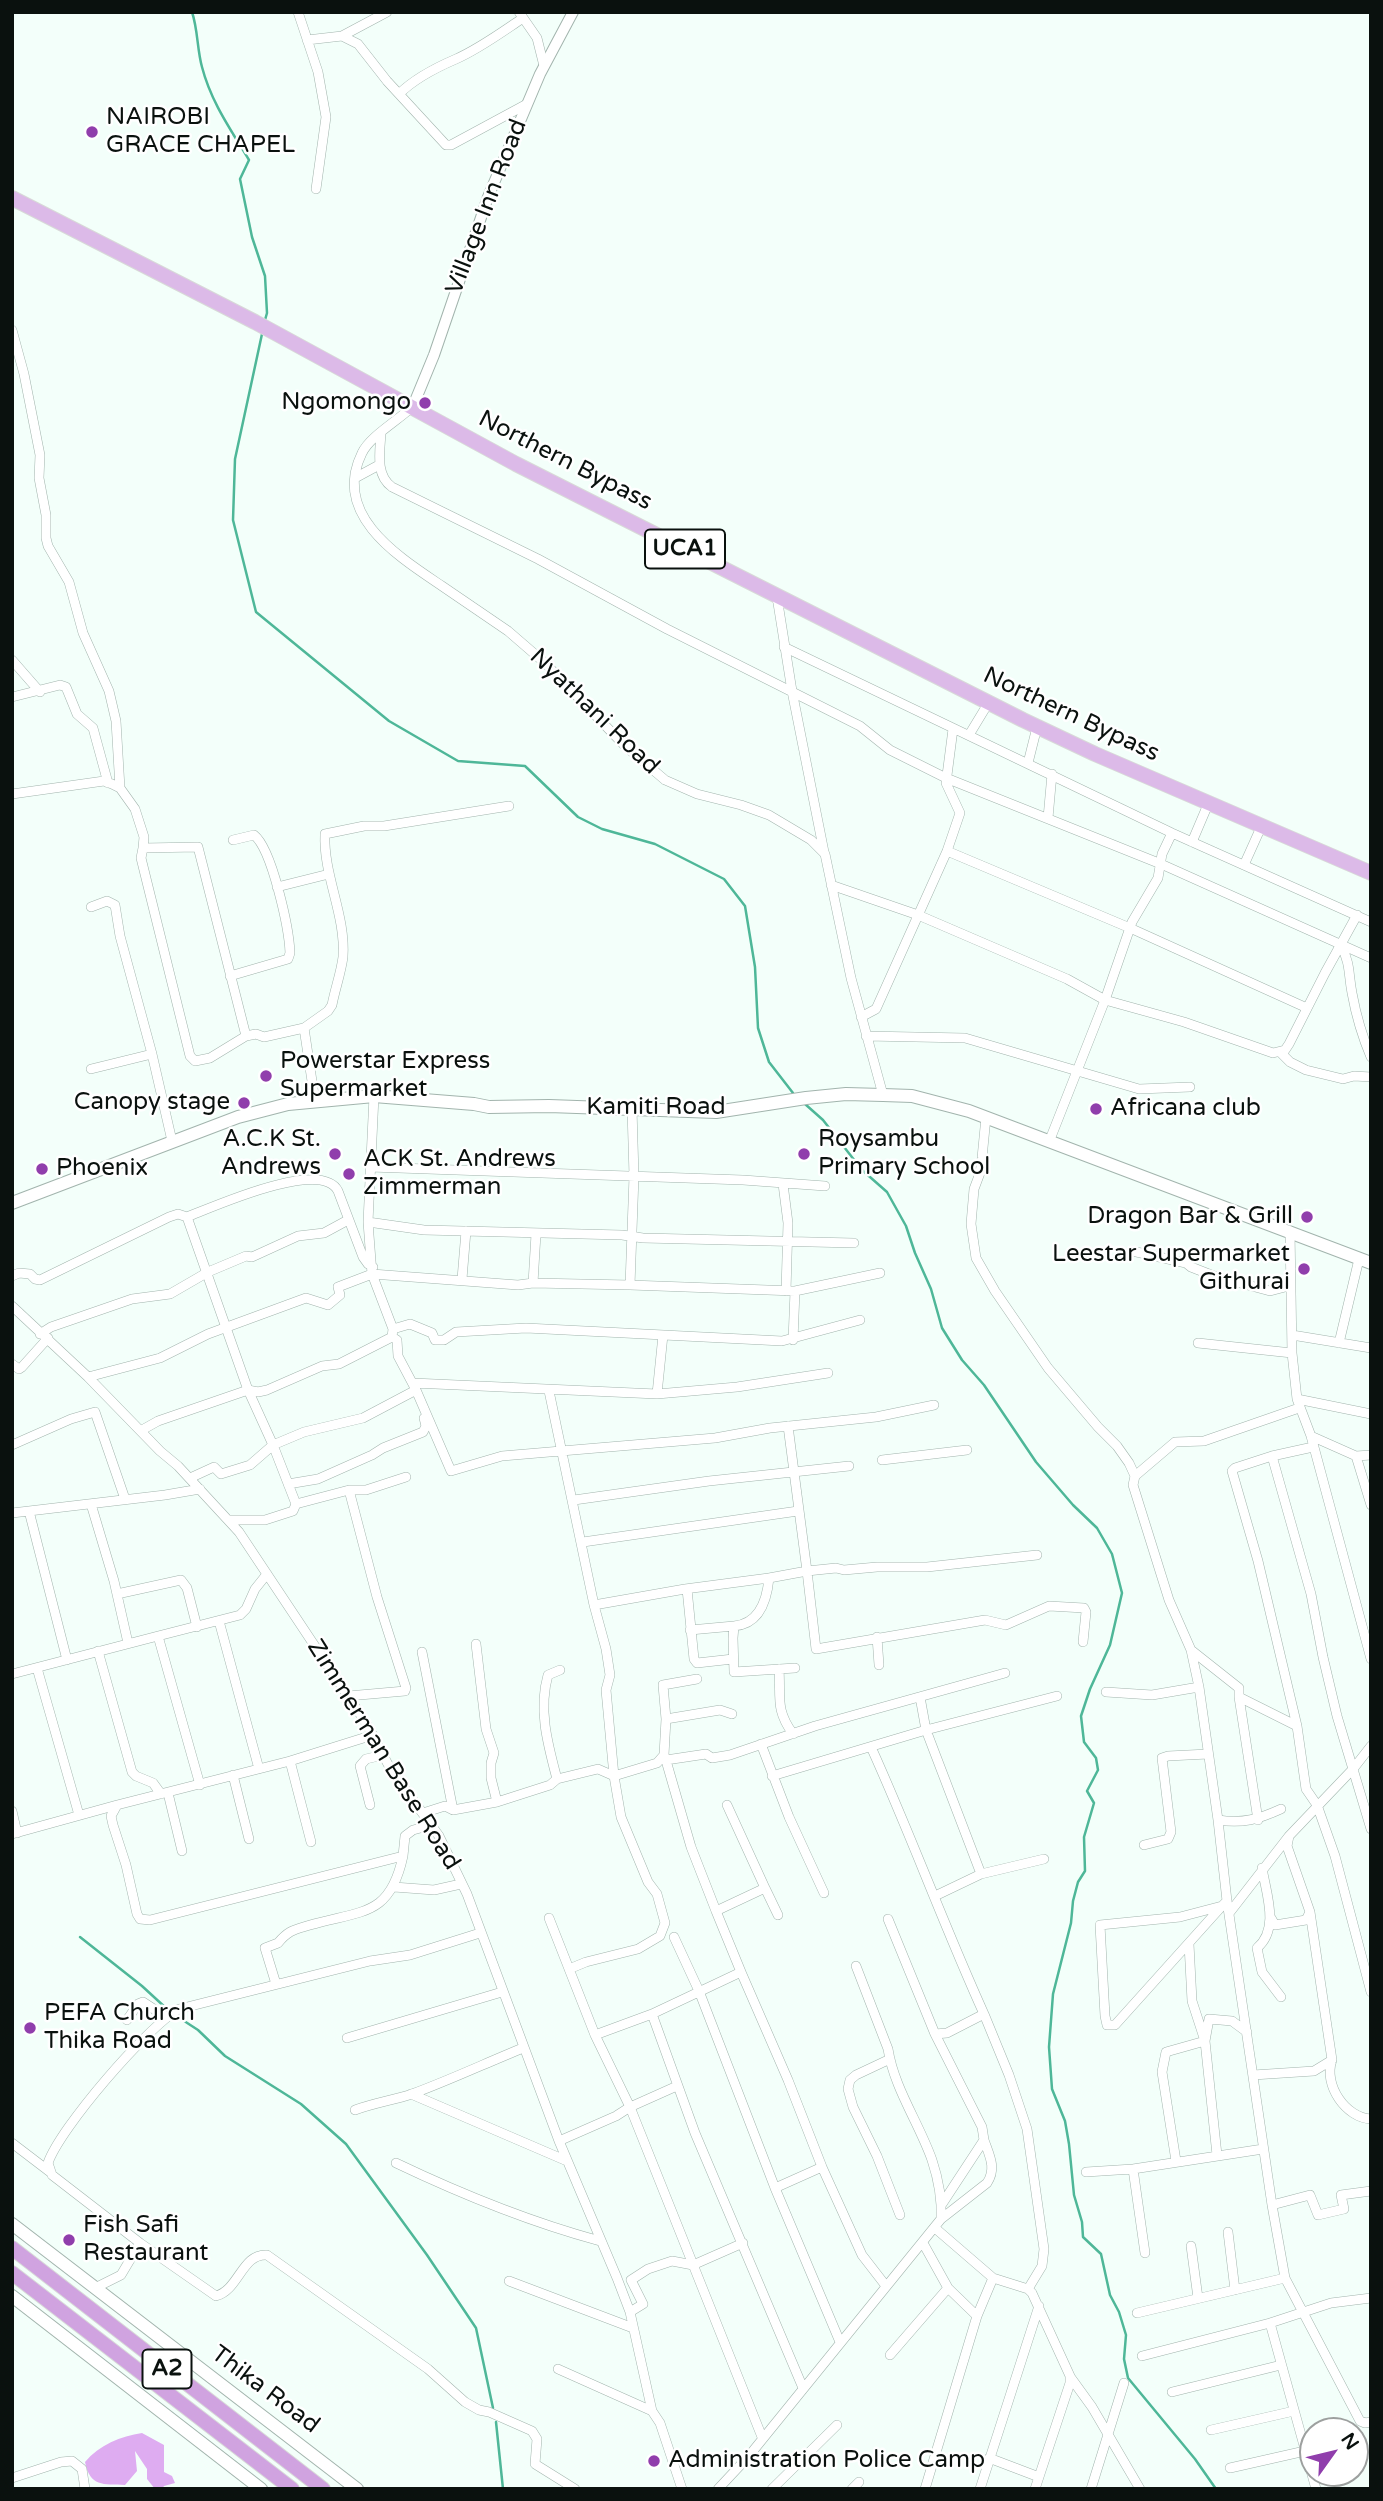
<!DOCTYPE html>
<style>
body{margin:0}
#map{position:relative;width:1383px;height:2501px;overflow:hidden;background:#f3fffa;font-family:"Varela Round",sans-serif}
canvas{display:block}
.frame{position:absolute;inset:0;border:14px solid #0a110e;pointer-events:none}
.north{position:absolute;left:1299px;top:2417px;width:70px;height:70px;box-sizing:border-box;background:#fff;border:2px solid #9da09f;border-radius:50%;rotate:56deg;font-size:19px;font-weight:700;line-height:28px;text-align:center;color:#0a110e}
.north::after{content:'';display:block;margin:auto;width:24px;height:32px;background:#903eac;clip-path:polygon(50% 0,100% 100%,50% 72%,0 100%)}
</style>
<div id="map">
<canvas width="1383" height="2501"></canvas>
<div class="frame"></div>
<div class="north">N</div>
</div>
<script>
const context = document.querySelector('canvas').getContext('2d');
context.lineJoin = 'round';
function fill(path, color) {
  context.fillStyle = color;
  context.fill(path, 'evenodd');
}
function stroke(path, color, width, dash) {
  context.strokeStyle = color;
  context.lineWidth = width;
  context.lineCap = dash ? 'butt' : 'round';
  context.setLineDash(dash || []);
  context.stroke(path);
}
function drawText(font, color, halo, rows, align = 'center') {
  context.font = font + ' "Varela Round",sans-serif';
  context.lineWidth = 5;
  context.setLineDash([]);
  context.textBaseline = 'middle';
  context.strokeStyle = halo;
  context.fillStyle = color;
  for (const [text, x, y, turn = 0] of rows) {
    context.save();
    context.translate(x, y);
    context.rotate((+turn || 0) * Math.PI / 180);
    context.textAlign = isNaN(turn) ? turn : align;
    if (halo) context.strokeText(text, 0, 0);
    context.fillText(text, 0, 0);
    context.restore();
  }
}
fill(new Path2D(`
 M 142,2433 L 164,2445 L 164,2472 L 172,2476 L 175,2483 L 164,2486 L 162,2489 L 155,2489 L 147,2479 L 147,2469 L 135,2451 L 137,2471 L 125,2485 C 103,2484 90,2487 85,2462 C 99,2445 121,2436 142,2433 Z`), '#deacf1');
stroke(new Path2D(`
 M 192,12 C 198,30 197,49 202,67 C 211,102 231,130 249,160 L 240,179 L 252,237 L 265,276 L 267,313 L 265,320
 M 262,334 L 235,459 L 233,520 L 256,612 L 389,721 L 458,761 L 525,766 L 578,817 L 602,829 L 655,844 L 724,879 L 745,906 L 755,967 L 758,1028 L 769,1062 L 793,1093
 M 805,1104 L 823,1120 L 862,1170 L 887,1192 L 906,1226 L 915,1253 L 931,1289 L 942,1328 L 962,1360 L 984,1385 L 1036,1462 L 1073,1505 L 1097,1528 L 1112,1554 L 1122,1593 L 1110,1645 L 1090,1689 L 1081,1716 L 1084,1742 L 1096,1758 L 1098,1770 L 1087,1791 L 1094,1803 L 1084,1837 L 1085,1871 L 1078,1882 L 1073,1901 L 1071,1923 L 1053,1994 L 1049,2047 L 1052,2089 L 1065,2121 L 1069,2144 L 1074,2195 L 1082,2222 L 1083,2237 L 1101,2254 L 1110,2295 L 1119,2312 L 1126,2335 L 1124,2359 L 1128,2378 L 1195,2459 L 1216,2489
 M 80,1937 L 142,1986 L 167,2009
 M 178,2017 L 198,2030 L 225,2056 L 301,2104 L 346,2144 L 427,2255 L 476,2328 L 493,2408
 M 496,2422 L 503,2489`), '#4eb798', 2.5);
const minor = new Path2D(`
 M 298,12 L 318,72 L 326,117 L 316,189
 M 519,12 L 537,38 L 544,66
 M 342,36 L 387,12
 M 307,40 L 342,36 L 358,44 L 387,81 L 446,145 L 451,145 L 527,104
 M 399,94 C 415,78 435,68 456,59 C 479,49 502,32 523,18
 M 12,330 L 24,374 L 40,455 L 39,478 L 46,515 L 46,538 L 48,546 L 69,582 L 83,633 L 109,691 L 116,721 L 120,788
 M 413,406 C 399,420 370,436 362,453 C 331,515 399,557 442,586 C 464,601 486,616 508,631 L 545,663 L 624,745 L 665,780 L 697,794 L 741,805 L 769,815 L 811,840 L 825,854 L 851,978 L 883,1095
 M 381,433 C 380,451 375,475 392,487 L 538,559 L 667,629 L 860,726 L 890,750 L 946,778 L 1161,864 L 1371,958
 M 355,478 L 379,465
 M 777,597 L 792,691 L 824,852
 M 784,647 L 1172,833 L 1371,922
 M 12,660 L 40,692
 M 12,697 L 60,685 L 66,687 L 77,714 L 93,728 L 108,783
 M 969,735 L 989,702
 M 1028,763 L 1037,727
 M 12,794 L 104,781 L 112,784 L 120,788 L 135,809 L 144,837 L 143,848 L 198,847 L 246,1036 L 256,1034 L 264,1037 L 304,1028 L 315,1101
 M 1048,818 L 1052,774
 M 1192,842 L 1209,802
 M 143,848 L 141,858 L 190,1056 L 195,1061 L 210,1058 L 246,1036
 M 947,851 L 1130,928 L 1307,1008
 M 1244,865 L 1262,825
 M 831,885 L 918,915 L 1067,979 L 1105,1000 L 1184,1022 L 1273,1053 L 1285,1050 L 1289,1044 L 1325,973 L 1357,915
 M 277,887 L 329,874
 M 91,907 L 107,901 L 115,905 L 120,936 L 152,1054 L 172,1141
 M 1341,945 C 1351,966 1348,972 1352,993 C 1356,1015 1362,1036 1371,1057
 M 230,976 L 288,959 L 290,953 C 289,928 272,849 254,835 L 233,840
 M 861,1017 L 876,1009 L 947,851 L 960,813 L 946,783 L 953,729
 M 304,1028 L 328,1011 L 332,1005 C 335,989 341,973 343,957 C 346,915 323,875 325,834 L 364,826 L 384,826 L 509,806
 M 866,1036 L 965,1038 L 1139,1089 L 1190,1087
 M 1280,1052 L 1290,1062 L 1306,1070 L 1343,1079 L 1354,1076 L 1371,1077
 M 91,1069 L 152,1054
 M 986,1117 L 982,1158 L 980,1173 L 974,1189 L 971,1224 L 976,1258 L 995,1291 L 1048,1368 L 1098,1427 L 1117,1446 L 1129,1463 L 1135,1476 L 1133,1485 L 1169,1600 L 1191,1650 L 1199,1687 L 1218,1820 L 1227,1901 L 1272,2205 L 1285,2278 L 1360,2421 L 1365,2423 L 1371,2422
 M 1049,1142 L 1105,1000 L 1132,922 L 1158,878 L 1162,854 L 1172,833
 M 370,1167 L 743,1180 L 825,1186
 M 783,1184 L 788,1223 L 786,1291
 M 187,1217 C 213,1207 321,1158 338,1191 L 363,1257 L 368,1264 L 373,1267
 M 368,1222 L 424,1230 L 622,1235 L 643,1238 L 854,1243
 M 1290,1231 L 1292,1353 L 1297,1399 L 1311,1436 L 1371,1659
 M 1132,1251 L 1186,1263 L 1191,1267 L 1214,1276 L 1270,1291 L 1289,1286
 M 12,1276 L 19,1273 L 30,1274 L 35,1279 L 40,1280 L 169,1217 L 178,1214 L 187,1217 L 248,1390 L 273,1445 L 296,1504
 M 462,1279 L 466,1231
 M 533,1283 L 536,1234
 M 630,1285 L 795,1291 L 880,1273
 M 12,1306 L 88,1377 L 160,1451 L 178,1466 L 239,1532 L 366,1723 L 390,1768 L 439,1836 L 467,1894 L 559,2141 L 617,2278 L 630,2312 L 652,2411 L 660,2423 L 682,2489
 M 393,1329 L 410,1324 L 432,1333 L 435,1340 L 444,1340 L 456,1332 L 526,1328 L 782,1341 L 860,1320
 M 40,1334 L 51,1327 L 132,1299 L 170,1294 L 208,1272 L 246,1256 L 252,1257 L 298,1236 L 324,1233 L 348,1220
 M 1292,1335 L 1371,1348
 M 793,1340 L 795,1291
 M 1198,1343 L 1292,1353
 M 1339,1343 L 1359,1259
 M 12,1364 L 19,1369 L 22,1367 L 48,1338
 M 828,1373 L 737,1387 L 657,1394 L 413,1383 L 451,1471 L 502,1456 L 715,1438 L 770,1428 L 876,1417 L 934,1405
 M 88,1377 L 160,1358 L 208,1334 L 306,1298 L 328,1305 L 340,1295 L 338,1287 L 372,1274 L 518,1285 L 533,1283 L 630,1285 L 634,1176 L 632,1109
 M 549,1391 L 594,1605 L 606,1649 L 610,1675 L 606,1690 L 614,1776 L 621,1817 L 648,1882 L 657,1894 L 665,1923 L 660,1936 L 638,1949 L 586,1962 L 569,1969
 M 657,1394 L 663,1335
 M 1297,1399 L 1371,1414
 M 788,1426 L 807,1571 L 836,1568 L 844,1570 L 877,1567 L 927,1567 L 1037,1555
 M 142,1430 L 158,1421 L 248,1390 L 258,1392 L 267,1390 L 322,1366 L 339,1364 L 392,1337
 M 1311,1436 L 1356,1456 L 1371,1505
 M 12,1445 L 71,1419 L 95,1412 L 125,1499
 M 1313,1447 L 1272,1456 L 1235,1468 L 1232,1471 L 1258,1561 L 1297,1726 L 1306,1789 L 1317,1805 L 1335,1856 L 1371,1992
 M 1272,1456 L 1311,1594 L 1323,1657 L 1337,1716 L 1371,1829
 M 1356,1456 L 1371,1455
 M 882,1460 L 967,1450
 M 1135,1476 L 1175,1442 L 1204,1441 L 1299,1408
 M 190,1478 L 214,1467 L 221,1474 L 250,1465 L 273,1445 L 304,1432 L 363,1418 L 416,1390 L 398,1356 L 397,1340 L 392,1337 L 393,1329 L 372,1274 L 368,1222 L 374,1096
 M 288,1484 L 318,1479 L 372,1455 L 383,1448 L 423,1432 L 426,1426 L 424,1418
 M 349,1490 L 366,1490 L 406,1477
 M 574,1500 L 709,1481 L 849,1466
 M 91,1504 L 114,1581 L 128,1643
 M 29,1511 L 67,1660
 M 12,1513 L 165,1495 L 200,1489
 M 229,1520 L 265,1520 L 293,1511 L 296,1504 L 349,1490 L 377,1597 L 406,1688 L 405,1691 L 348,1696
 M 583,1542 L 798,1511
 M 687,1589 L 694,1659 L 697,1663 L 733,1659
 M 117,1594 L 181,1580 L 187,1588 L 197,1627
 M 594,1605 L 685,1589 L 769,1578
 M 219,1621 L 259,1769
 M 690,1630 L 734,1626
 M 877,1637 L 879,1665
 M 476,1644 L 486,1729 L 494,1753 L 491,1763 L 491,1778 L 497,1802
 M 1191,1650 L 1239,1688 L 1239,1697 L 1297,1726
 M 98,1651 L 132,1772 L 136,1776 L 153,1783 L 161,1794
 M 422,1652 L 453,1810
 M 37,1668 L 79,1815
 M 795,1668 L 734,1672 L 733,1638 L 734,1626 C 760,1624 767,1600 769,1578 L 807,1571 L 816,1649 L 985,1620 L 1006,1625 L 1049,1606 L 1084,1608 L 1086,1612 L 1083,1642
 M 779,1669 C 781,1698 775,1709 793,1734
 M 12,1674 L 158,1636
 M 1106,1692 L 1152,1695 L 1199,1687
 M 920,1697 L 926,1730 L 1057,1696
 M 1239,1697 L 1258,1820
 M 666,1719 L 663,1685 L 697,1679
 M 373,1735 L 290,1761 L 117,1805 L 111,1816 L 113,1825 L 126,1865 L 137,1914 L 140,1919 L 150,1920 L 403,1856 L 405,1836 L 413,1830 L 432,1825
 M 761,1744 L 789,1817 L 824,1893
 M 871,1747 C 911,1835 944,1926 984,2014 L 947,2033 L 935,2034 L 888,1919
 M 665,1757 L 691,1847 L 716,1911
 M 666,1760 L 706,1754 L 712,1758 L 730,1755 L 815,1726 L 1005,1673
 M 290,1761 L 311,1842
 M 233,1775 L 249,1839
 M 772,1776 L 926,1730 L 981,1874
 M 557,1779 C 548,1745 538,1710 548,1675 L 560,1670
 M 200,1785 L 158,1636 L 240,1615 L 246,1609 L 255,1589 L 267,1574
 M 168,1793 L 182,1851
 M 370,1805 L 360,1766 L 366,1759 L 383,1755
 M 727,1805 L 765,1888
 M 12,1811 L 17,1833
 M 423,1813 L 445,1806 L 453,1810 L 497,1802 L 550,1785 L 557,1779 L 598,1769 L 614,1776 L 657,1763 L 664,1755 L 666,1719 L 720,1710 L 732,1714
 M 1218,1820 C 1243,1824 1259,1819 1281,1809
 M 12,1834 L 117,1805
 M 1144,1845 L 1168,1839 L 1171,1832 L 1162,1758 L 1168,1756 L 1208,1754
 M 1262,1868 C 1266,1893 1280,1929 1257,1948 L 1262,1972 L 1281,1997
 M 394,1887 L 434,1890 L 461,1884
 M 935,1896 L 981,1874 L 1044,1859
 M 1222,1906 L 1180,1917 L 1100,1925 L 1105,2016 L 1107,2025 L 1115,2025 L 1222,1906 L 1227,1901
 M 1230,1912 L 1289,1836 L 1353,1769 L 1371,1746
 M 549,1918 L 595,2035 L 630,2107 L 616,2116 L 559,2141
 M 1271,1918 L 1275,1925 L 1306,1920 L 1310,1912
 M 674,1937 L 699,1991 L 775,2188 L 840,2342
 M 1189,1944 L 1192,2001 L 1205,2041 L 1217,2155
 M 741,1972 L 716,1911 L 765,1888 L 778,1915
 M 276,1984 L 265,1948 L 278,1943 C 289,1930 294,1930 310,1925 C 362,1910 390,1917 403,1856
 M 652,2014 L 695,2133 L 803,2388
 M 984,2014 L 1009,2075 L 1027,2129 L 1044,2249 L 1042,2266 L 1028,2289
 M 127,2020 L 138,2004 L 143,2002 L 166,2017
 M 935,2034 L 982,2127 L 984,2140 L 942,2204
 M 595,2035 L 652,2014 L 741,1972 L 788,2080 L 822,2167
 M 347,2038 L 502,1992
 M 890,2059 L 856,2075 L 850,2080 L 848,2089 L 853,2107 L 877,2156 L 900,2215
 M 1332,2060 C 1323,2085 1346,2118 1371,2119
 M 1253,2075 L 1314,2071 L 1332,2060 L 1310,1912 L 1287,1846 L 1289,1836
 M 677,2086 L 630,2107 L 762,2437
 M 411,2094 L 567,2161
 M 355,2110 C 374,2103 394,2100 412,2094 C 450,2080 486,2063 523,2048
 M 12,2143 L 50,2172
 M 1176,2161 L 1162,2072 L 1166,2052 L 1205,2041 L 1209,2019 L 1232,2021 L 1247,2032
 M 396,2163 C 461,2194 530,2222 600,2241
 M 1133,2169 L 1145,2253
 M 1086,2172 L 1133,2169 L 1263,2149
 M 775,2188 L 822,2167 L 862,2255 L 886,2286
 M 1272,2205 L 1310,2195 L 1318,2215 L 1344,2209 L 1341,2195 L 1371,2191
 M 941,2219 L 987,2183 C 997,2168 989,2155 984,2140
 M 935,2228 L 993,2278 L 1028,2289 L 1032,2293 L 1070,2376 L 1070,2383 L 1035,2489
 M 1228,2232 L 1235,2290
 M 140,2243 L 216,2296 C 239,2290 242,2253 267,2255 L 428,2369 L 465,2402 L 479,2410 L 489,2412 L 532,2431 L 537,2439 L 535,2464 L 575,2489
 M 923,2243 L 948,2288 L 977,2316 L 925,2489
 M 1191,2246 L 1198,2298
 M 509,2281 L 633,2328
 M 95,2288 L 121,2275 L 140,2243 L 52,2175 L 48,2163 C 60,2128 147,2027 179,2009 L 370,1961 L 410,1955 L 480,1933
 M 630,2312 L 643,2304 L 631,2280 L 648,2269 L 672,2261 L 693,2265 L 743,2243
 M 1137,2313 L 1285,2278
 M 977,2316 L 993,2278
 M 1270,2323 L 1316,2489
 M 890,2355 L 948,2288
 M 1142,2356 L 1270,2323 L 1331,2303 L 1371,2298
 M 558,2369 L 652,2411
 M 1071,2378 L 1092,2407 L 1140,2489
 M 1172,2392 L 1281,2365
 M 1211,2430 L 1294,2411
 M 989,2458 L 1039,2477
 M 1230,2468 L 1305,2451
 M 12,2478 L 61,2462 L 72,2461 L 82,2469 L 85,2489
 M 718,2489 L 748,2457 L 941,2219 C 942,2200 938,2178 932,2160 C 919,2123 894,2088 888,2049 L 856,1966
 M 772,2489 L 837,2425
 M 852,2489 L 859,2482
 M 980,2489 L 1039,2306
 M 1091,2489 L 1124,2383`);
const tertiary = new Path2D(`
 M 413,406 L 434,355 L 488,197 L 540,74 L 573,12`);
const secondary = new Path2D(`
 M 12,1203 L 238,1117 L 288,1104 L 374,1096 L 474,1104 L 489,1107 L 549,1106 L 716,1112 L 806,1098 L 846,1094 L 883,1095 L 912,1096 L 969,1111 L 1371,1263
 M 12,2224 L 357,2489
 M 12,2296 L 261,2489`);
const primary = new Path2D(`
 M 12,198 L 255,322 L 516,464 L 1023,720 L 1095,754 L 1371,873`);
const trunk = new Path2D(`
 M 12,2248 L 323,2489
 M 12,2273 L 292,2489`);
stroke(minor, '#a2b4ad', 10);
stroke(tertiary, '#a2b4ad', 12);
stroke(secondary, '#a2b4ad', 14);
stroke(primary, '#d8d9d8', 16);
stroke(trunk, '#d8d9d8', 16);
stroke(minor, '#fff', 9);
stroke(tertiary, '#fff', 10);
stroke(secondary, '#fff', 12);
stroke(primary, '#dcbae8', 14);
stroke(trunk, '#d0a3e0', 14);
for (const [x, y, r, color] of [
 [92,132,7,"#903eac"],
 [425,403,7,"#903eac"],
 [266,1076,7,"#903eac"],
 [244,1103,7,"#903eac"],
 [1096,1109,7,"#903eac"],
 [335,1154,7,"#903eac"],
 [804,1154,7,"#903eac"],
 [42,1169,7,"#903eac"],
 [349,1174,7,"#903eac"],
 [1307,1217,7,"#903eac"],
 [1304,1269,7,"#903eac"],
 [30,2028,7,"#903eac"],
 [69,2240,7,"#903eac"],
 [654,2461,7,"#903eac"]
]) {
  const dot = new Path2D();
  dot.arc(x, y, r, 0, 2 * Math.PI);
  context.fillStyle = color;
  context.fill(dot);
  stroke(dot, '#fff', 2.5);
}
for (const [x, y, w] of [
 [685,549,80],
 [167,2369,49]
]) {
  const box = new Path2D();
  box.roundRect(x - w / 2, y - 19.5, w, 39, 5);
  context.fillStyle = '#fff';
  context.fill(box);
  stroke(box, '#0a110e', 2);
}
drawText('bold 23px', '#0a110e', null, [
 ["UCA1",685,549],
 ["A2",167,2369]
]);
drawText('24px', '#0a110e', '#fff', [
 ["NAIROBI",106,118],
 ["GRACE CHAPEL",106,146],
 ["Ngomongo",411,403,"right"],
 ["Powerstar Express",280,1062],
 ["Supermarket",280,1090],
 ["Canopy stage",230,1103,"right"],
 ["Africana club",1110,1109],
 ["A.C.K St.",321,1140,"right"],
 ["Andrews",321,1168,"right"],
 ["Roysambu",818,1140],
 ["Primary School",818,1168],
 ["ACK St. Andrews",363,1160],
 ["Zimmerman",363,1188],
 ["Phoenix",56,1169],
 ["Dragon Bar & Grill",1293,1217,"right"],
 ["Leestar Supermarket",1290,1255,"right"],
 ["Githurai",1290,1283,"right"],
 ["PEFA Church",44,2014],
 ["Thika Road",44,2042],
 ["Fish Safi",83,2226],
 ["Restaurant",83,2254],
 ["Administration Police Camp",668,2461]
], 'left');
drawText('24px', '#0a110e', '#fff', [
 ["Village Inn Road",487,207,-69],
 ["Northern Bypass",565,461,27],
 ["Nyathani Road",594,712,44],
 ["Northern Bypass",1071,715,25],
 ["Kamiti Road",656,1108],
 ["Zimmerman Base Road",383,1755,58],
 ["Thika Road",265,2390,37]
]);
</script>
